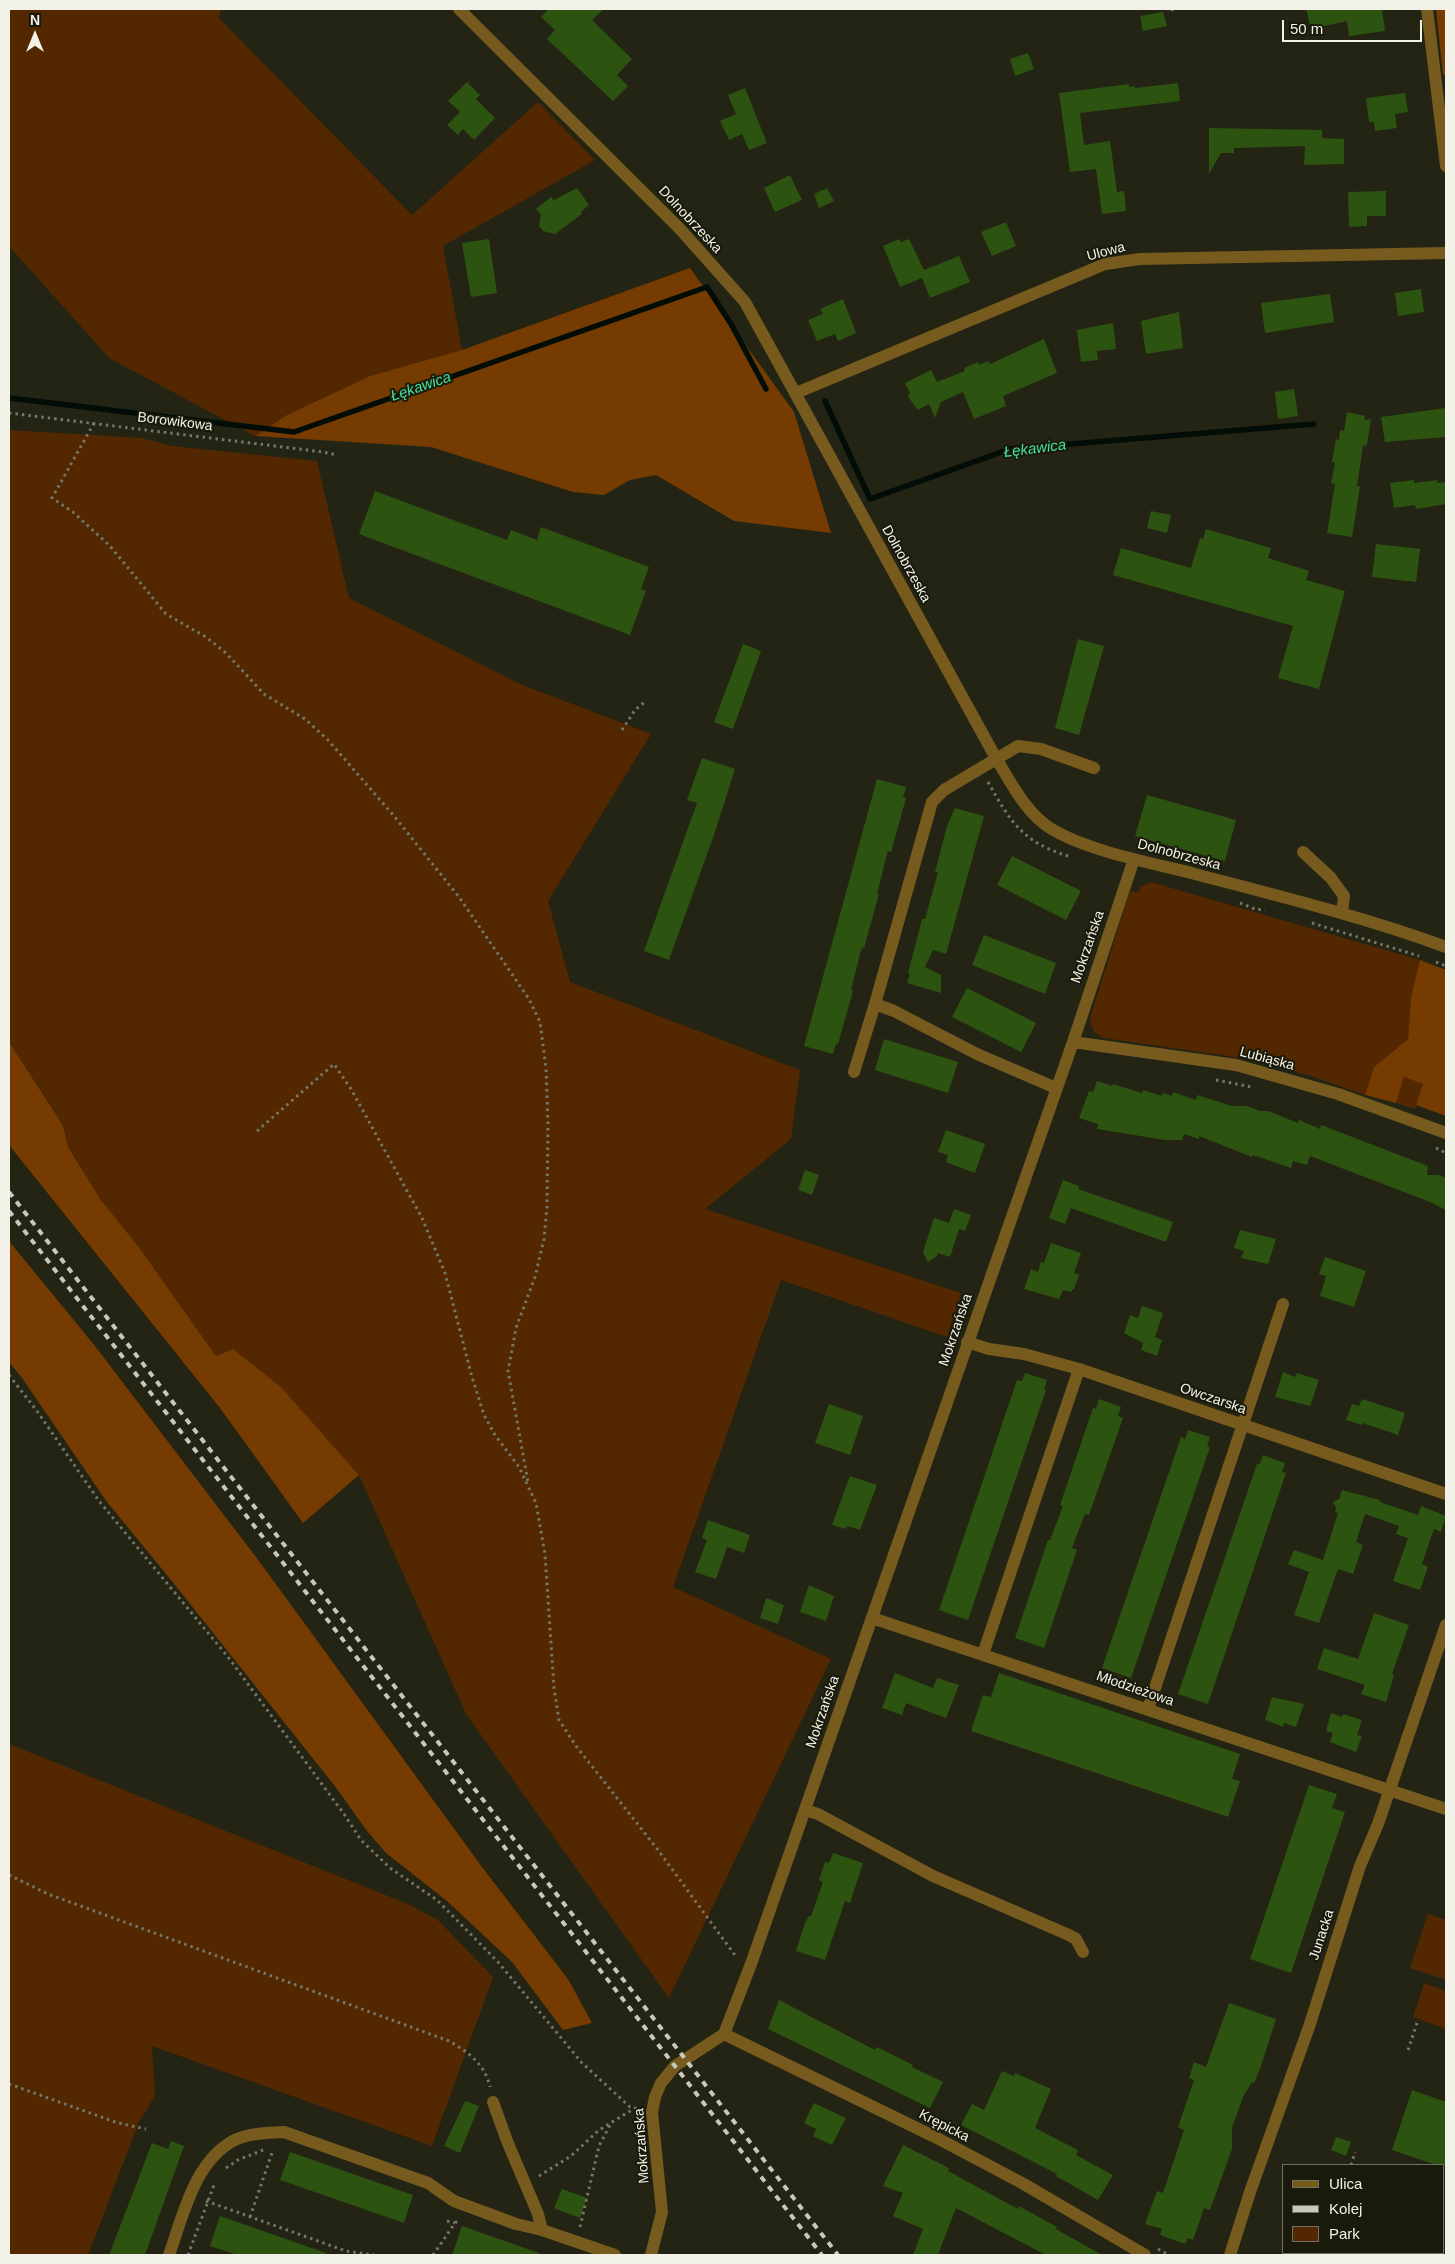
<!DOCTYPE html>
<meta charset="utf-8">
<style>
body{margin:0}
#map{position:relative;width:1455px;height:2264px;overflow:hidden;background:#232414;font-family:Arial,sans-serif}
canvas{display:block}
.frame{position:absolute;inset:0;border:10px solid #f2f2e8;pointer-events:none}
.legend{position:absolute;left:1282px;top:2164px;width:162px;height:90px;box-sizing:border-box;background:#1a1a0b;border:1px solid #707063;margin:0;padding:6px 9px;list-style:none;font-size:15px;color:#f2f2e8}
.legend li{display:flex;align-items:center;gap:10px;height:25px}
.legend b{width:25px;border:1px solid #707063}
.north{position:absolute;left:10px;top:10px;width:50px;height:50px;-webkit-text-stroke:4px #1a1a0b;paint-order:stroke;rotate:0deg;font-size:14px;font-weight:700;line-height:20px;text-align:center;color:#f2f2e8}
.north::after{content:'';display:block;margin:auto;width:18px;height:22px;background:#f2f2e8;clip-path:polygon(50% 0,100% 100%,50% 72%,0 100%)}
.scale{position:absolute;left:1282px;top:20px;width:140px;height:22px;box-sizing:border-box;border:2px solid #f2f2e8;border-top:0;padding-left:6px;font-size:15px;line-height:18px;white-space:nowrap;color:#f2f2e8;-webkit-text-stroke:4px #1a1a0b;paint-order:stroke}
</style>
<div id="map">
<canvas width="1455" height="2264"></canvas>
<div class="frame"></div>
<ul class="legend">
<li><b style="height:6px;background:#775b1e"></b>Ulica</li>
<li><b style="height:6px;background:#c8c8bd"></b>Kolej</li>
<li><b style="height:14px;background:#532700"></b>Park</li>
</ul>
<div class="north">N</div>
<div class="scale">50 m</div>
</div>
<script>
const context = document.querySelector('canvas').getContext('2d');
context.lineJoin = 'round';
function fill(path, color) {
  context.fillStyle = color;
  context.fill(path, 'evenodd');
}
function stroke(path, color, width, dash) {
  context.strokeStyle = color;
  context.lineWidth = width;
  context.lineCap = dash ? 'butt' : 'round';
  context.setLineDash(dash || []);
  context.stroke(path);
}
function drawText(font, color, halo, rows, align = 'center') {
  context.font = font + ' Arial,sans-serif';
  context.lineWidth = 4;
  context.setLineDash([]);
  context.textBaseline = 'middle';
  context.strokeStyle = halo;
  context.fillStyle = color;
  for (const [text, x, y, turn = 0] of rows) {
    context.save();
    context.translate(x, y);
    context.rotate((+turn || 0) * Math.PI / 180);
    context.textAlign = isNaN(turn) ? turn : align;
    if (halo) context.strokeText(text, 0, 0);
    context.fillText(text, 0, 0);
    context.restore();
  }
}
fill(new Path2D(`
 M 9,9 L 221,9 L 219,18 L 412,215 L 538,102 L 595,160 L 443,246 L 462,350 L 370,376 L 287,415 L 255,436 L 109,358 L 9,246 Z
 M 9,430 L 142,438 L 172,446 L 317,461 L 349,598 L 520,684 L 651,734 L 548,901 L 570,982 L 800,1070 L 791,1139 L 705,1209 L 961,1293 L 947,1337 L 781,1280 L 673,1587 L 831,1659 L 669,1998 L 466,1714 L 359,1475 L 281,1387 L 233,1349 L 216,1356 L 138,1246 L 101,1200 L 68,1147 L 63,1124 L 9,1042 Z
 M 1151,882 L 1420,960 L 1411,997 L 1408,1039 L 1374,1067 L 1365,1095 L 1311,1076 L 1248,1059 L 1104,1038 C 1094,1033 1091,1029 1090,1018 L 1130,891 L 1139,892 L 1140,887 Z
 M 1404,1077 L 1423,1084 L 1415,1109 L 1396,1103 Z
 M 9,1744 L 408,1904 L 438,1920 L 493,1977 L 432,2146 L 152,2046 L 155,2096 L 139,2122 L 88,2255 L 9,2255 Z
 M 1428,1914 L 1446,1920 L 1446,1980 L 1410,1968 Z
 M 1424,1983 L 1446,1991 L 1446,2029 L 1413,2017 Z`), '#532700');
fill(new Path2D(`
 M 1436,9 L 1446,9 L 1446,75 L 1443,75 Z
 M 690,268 L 794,412 L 831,533 L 734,521 L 656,475 L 630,480 L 604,495 L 573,492 L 431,447 L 255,436 L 287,415 L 370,376 L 462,350 Z
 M 1420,960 L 1446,970 L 1446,1116 L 1416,1105 L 1423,1084 L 1404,1077 L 1396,1103 L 1365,1095 L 1374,1067 L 1408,1039 L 1411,997 Z
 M 9,1042 L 63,1125 L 68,1147 L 101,1200 L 138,1246 L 216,1356 L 233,1349 L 281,1387 L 359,1475 L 303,1523 L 220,1408 L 9,1145 Z
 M 9,1241 L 95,1346 L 259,1561 L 482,1867 L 568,1979 L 592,2023 L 563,2030 L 512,1962 L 447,1901 L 386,1853 L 367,1831 L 334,1785 L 171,1580 L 107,1502 L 22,1378 L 9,1362 Z`), '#763b00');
stroke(new Path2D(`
 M 9,398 L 294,432 L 707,287 L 731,324 L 766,389
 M 825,401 L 870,499 L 1010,449 L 1314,424`), '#020d07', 5.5);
fill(new Path2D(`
 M 549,9 L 604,9 L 592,20 L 632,59 L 617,75 L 628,86 L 613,101 L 547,39 L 555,30 L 541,17 Z
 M 1306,9 L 1382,9 L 1385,31 L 1349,36 L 1347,21 L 1311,29 Z
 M 1163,12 L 1167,26 L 1143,31 L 1140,16 Z
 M 1028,53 L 1034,69 L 1015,76 L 1010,59 Z
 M 467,82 L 480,95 L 476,99 L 495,118 L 474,140 L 463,129 L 458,135 L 447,125 L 460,112 L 448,101 Z
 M 1178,83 L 1180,101 L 1080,113 L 1084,145 L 1110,141 L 1117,192 L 1124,191 L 1126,211 L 1102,214 L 1096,169 L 1070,172 L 1059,93 L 1129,84 L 1129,87 L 1135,86 L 1135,88 Z
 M 745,88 L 767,143 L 749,150 L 742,134 L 729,140 L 720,121 L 736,114 L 728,95 Z
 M 1405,93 L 1408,112 L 1395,114 L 1397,128 L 1375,131 L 1374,122 L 1369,122 L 1366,98 Z
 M 1209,128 L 1322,130 L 1322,138 L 1344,139 L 1344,164 L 1304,165 L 1305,146 L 1234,148 L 1234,153 L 1221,153 L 1209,174 Z
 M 790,175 L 802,200 L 775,212 L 764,188 Z
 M 577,188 L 589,205 L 581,212 L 582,214 L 555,234 L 543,231 L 539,226 L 541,215 L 536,209 L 551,197 L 554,200 Z
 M 827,188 L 834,201 L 819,208 L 814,194 Z
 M 1386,191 L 1386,216 L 1367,216 L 1367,226 L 1349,227 L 1348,192 Z
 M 1006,222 L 1016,246 L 992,256 L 981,232 Z
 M 489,239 L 497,293 L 471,297 L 462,243 Z
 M 899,239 L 901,242 L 909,239 L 924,270 L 959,256 L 970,282 L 930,298 L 922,278 L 900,287 L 883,246 Z
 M 1421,289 L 1424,312 L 1398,316 L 1395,293 Z
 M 1330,294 L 1334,322 L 1265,333 L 1261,303 Z
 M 843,299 L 856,333 L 838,341 L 835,334 L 817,341 L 808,320 L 823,314 L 820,309 Z
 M 1179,312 L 1183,348 L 1146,354 L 1141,321 Z
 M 1113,323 L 1116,349 L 1097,351 L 1098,360 L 1081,362 L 1077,330 Z
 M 1044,339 L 1057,373 L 1003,396 L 1006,406 L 974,419 L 963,392 L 941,402 L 935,418 L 929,404 L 918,410 L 908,397 L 910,393 L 905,383 L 931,370 L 937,382 L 965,371 L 964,368 L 978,362 L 979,365 L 988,361 L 990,364 Z
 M 1294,389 L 1298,416 L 1278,419 L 1275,392 Z
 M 1445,408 L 1446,409 L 1446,437 L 1385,442 L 1381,417 Z
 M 1347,412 L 1365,416 L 1364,420 L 1371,419 L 1367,445 L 1363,446 L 1357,486 L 1360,486 L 1352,537 L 1327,533 L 1335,484 L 1331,483 L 1335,463 L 1332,462 L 1336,439 L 1339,440 L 1340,430 L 1344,431 Z
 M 1414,480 L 1414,483 L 1437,480 L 1437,483 L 1446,482 L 1446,504 L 1416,509 L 1415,505 L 1394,508 L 1390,483 Z
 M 375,491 L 507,540 L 511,530 L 537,540 L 541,527 L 649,567 L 641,589 L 646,591 L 630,635 L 359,534 Z
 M 1151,511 L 1171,515 L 1167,533 L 1147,528 Z
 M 1206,529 L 1271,548 L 1268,558 L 1309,571 L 1306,580 L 1345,591 L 1319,689 L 1278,678 L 1293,626 L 1113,575 L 1121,548 L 1191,568 L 1200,538 L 1203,539 Z
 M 1376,544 L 1420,549 L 1416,582 L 1372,577 Z
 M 1078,639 L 1104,646 L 1079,735 L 1055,728 Z
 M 743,644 L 761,651 L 733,729 L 714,722 Z
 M 702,758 L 735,769 L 715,832 L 669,960 L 644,951 L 697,803 L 687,800 Z
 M 877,779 L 906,787 L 903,797 L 906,798 L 891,852 L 888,851 L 885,862 L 877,894 L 879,894 L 864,948 L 862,947 L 859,958 L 851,990 L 853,991 L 838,1044 L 836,1044 L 833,1054 L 804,1046 Z
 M 1147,795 L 1236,820 L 1225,861 L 1135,836 Z
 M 955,808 L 984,816 L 946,954 L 933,950 L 925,967 L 941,975 L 941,993 L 907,983 L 910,974 L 908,973 L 922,919 L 925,919 L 935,883 L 938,872 L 935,872 L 947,826 Z
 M 1012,856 L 1081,891 L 1066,920 L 997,885 Z
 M 984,935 L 1056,963 L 1045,994 L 972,965 Z
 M 967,988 L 1036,1023 L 1021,1052 L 952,1017 Z
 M 884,1039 L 958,1062 L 948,1093 L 875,1070 Z
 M 1097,1081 L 1112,1086 L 1113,1084 L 1142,1093 L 1143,1090 L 1162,1096 L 1163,1093 L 1172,1096 L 1173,1092 L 1196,1100 L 1197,1095 L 1232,1106 L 1247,1106 L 1260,1111 L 1268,1111 L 1298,1123 L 1299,1120 L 1320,1129 L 1321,1125 L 1428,1166 L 1427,1175 L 1439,1175 L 1446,1178 L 1446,1210 L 1430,1202 L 1310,1156 L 1307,1165 L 1293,1161 L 1291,1168 L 1253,1155 L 1252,1157 L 1199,1136 L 1199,1139 L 1184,1134 L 1182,1140 L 1165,1140 L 1097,1129 L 1098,1124 L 1079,1118 L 1089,1091 L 1093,1092 Z
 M 946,1130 L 985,1144 L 975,1173 L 946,1162 L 948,1155 L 938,1152 Z
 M 805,1170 L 819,1175 L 812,1195 L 798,1190 Z
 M 1063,1180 L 1079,1186 L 1078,1189 L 1173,1222 L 1166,1242 L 1071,1208 L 1065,1224 L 1049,1218 Z
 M 954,1209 L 971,1215 L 965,1231 L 959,1229 L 950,1257 L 938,1253 L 937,1256 L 928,1262 L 923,1252 L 934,1218 L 949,1223 Z
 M 1240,1230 L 1276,1239 L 1268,1264 L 1241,1258 L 1244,1251 L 1234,1248 Z
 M 1051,1243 L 1081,1253 L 1074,1273 L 1079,1275 L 1074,1289 L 1073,1289 L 1071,1292 L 1063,1290 L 1059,1299 L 1024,1289 L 1031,1269 L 1038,1272 L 1041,1262 L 1044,1263 Z
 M 1325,1257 L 1366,1271 L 1354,1307 L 1320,1296 L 1326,1276 L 1319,1274 Z
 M 1142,1306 L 1163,1313 L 1155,1337 L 1162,1340 L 1157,1356 L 1141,1350 L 1143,1343 L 1124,1333 L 1130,1315 L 1138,1318 Z
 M 1283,1372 L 1295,1377 L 1297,1373 L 1319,1380 L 1310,1406 L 1275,1397 Z
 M 1025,1373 L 1047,1380 L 1044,1389 L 1046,1390 L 968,1620 L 939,1610 L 1017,1380 L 1022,1381 Z
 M 1099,1399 L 1121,1407 L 1118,1416 L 1123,1418 L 1089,1515 L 1085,1514 L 1072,1548 L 1077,1550 L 1044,1648 L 1015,1638 L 1048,1540 L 1050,1540 L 1063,1506 L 1060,1505 L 1093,1408 L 1096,1409 Z
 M 1362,1399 L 1405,1413 L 1398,1435 L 1363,1423 L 1362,1425 L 1346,1420 L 1352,1404 L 1359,1406 Z
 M 829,1404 L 863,1416 L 850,1455 L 815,1443 Z
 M 1188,1430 L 1210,1437 L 1207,1446 L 1210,1447 L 1131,1678 L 1102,1668 L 1181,1437 L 1185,1439 Z
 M 1263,1455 L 1285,1463 L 1282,1472 L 1286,1473 L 1208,1704 L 1178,1694 L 1257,1464 L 1260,1464 Z
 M 850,1476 L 877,1485 L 860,1530 L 847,1526 L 846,1529 L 832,1525 Z
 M 1342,1490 L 1380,1500 L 1380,1502 L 1418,1515 L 1421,1506 L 1446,1516 L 1441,1532 L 1434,1529 L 1422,1564 L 1428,1567 L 1420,1590 L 1393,1581 L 1408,1538 L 1396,1534 L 1399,1526 L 1365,1514 L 1356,1542 L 1363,1545 L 1353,1574 L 1338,1569 L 1319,1623 L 1294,1615 L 1309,1572 L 1288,1564 L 1294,1550 L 1323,1560 L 1338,1513 L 1335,1512 L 1336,1508 L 1333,1502 L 1339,1499 Z
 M 708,1520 L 750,1535 L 744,1553 L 727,1547 L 716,1579 L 695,1572 L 707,1540 L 702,1538 Z
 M 809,1585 L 834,1596 L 826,1621 L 800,1612 Z
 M 766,1598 L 784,1605 L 778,1624 L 760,1618 Z
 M 1374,1613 L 1409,1625 L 1392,1674 L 1394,1675 L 1386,1702 L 1361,1694 L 1365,1685 L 1317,1669 L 1324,1648 L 1358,1659 Z
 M 895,1673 L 933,1688 L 937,1678 L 959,1685 L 946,1718 L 906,1703 L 902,1715 L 882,1708 Z
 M 999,1673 L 1240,1754 L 1232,1779 L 1240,1781 L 1228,1817 L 971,1731 L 983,1695 L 991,1697 Z
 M 1272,1697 L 1304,1704 L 1296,1727 L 1284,1723 L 1283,1727 L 1265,1720 Z
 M 1331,1713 L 1342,1717 L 1343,1714 L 1362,1720 L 1357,1735 L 1362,1736 L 1356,1752 L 1330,1742 L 1333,1733 L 1326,1731 Z
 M 1309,1785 L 1337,1794 L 1332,1808 L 1345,1812 L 1291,1973 L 1250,1959 Z
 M 833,1853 L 863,1863 L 850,1903 L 845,1901 L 825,1960 L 796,1951 L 805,1923 L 809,1916 L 811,1916 L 823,1882 L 819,1880 L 825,1862 L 829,1863 Z
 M 779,2000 L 875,2050 L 877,2047 L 913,2065 L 912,2067 L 943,2082 L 930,2108 L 768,2029 Z
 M 1229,2003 L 1276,2019 L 1260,2069 L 1254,2083 L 1252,2082 L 1243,2097 L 1232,2128 L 1232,2149 L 1210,2210 L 1204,2208 L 1193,2240 L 1188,2238 L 1185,2244 L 1160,2235 L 1162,2229 L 1145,2224 L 1157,2191 L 1163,2193 L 1184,2130 L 1178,2127 L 1194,2080 L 1189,2078 L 1194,2062 L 1206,2067 Z
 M 1002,2071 L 1014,2076 L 1015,2073 L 1051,2089 L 1035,2128 L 1078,2150 L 1076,2155 L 1113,2175 L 1098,2200 L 1056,2176 L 1057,2174 L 961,2125 L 972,2104 L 984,2110 Z
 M 1412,2090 L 1446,2102 L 1446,2169 L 1444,2165 L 1436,2165 L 1392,2150 Z
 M 465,2101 L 479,2106 L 460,2153 L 444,2146 Z
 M 814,2103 L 846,2118 L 832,2145 L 813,2136 L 816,2129 L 804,2123 Z
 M 1336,2137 L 1351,2142 L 1346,2156 L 1331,2150 Z
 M 171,2141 L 184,2146 L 145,2255 L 109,2255 L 152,2143 L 168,2149 Z
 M 903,2145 L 949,2168 L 948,2171 L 1018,2209 L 1019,2206 L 1057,2227 L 1056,2229 L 1102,2255 L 1046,2255 L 956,2208 L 938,2255 L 913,2255 L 923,2229 L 893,2216 L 903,2193 L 883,2186 Z
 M 290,2152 L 413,2195 L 404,2223 L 280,2180 Z
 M 562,2189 L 587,2198 L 580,2218 L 554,2208 Z
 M 220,2216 L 326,2253 L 326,2255 L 238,2255 L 210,2246 Z
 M 462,2226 L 539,2253 L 539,2255 L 452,2255 Z`), '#2d5311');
stroke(new Path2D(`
 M 1171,10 L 1177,9
 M 9,413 L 323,452 L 337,455
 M 94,423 L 52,498 L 73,512 L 110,546 L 166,614 L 206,637 L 226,653 L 264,694 L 305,719 L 328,740 L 394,816 L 459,897 L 529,999 L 540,1022 L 546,1068 L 548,1122 L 547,1207 L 544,1239 L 535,1277 L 516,1328 L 508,1371 L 528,1482
 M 622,730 L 635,710 L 646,701
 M 988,782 C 1010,821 1022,842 1068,856
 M 1240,903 L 1255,909 L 1265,910
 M 1312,923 L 1419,956
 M 1436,962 L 1446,966
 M 1216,1080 L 1252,1087
 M 257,1131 L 334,1064 L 351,1089 L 422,1218 L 445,1273 L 472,1377 L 484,1415 L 495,1435 L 519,1467 L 536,1503 L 545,1554 L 554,1688 L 559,1720 L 576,1746 L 658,1850 L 737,1958
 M 1436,1148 L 1446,1153
 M 9,1375 L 37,1411 L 99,1501 L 228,1657 L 344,1814 L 361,1840 L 390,1868 L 437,1900 L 498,1962 L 582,2063 L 630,2107 L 639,2109
 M 9,1875 L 48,1894 L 449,2041 C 468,2052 485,2064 490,2087
 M 1408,2050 L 1418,2020
 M 9,2084 L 118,2123 L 146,2129
 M 1351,2165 L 1355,2152
 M 226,2168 L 238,2160 L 263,2150
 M 539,2176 L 571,2156 L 599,2130 L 635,2108
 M 206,2201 L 346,2251 L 374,2255
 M 250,2217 L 273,2150
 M 447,2221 L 455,2223
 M 580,2227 L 599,2146 L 610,2125
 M 1158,2249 L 1169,2255
 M 1362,2253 L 1366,2255
 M 188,2255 L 214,2185
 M 433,2255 L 455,2223 L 459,2220`), '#767769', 3, [2.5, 4]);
stroke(new Path2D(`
 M 459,9 L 680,229 L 745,302 L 997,760 C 1012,784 1026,813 1050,828 C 1087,851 1152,863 1195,874 C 1279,896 1364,917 1446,947
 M 1427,9 L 1446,166
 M 796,393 L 1105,264 L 1140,259 L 1446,253
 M 1303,852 L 1331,878 L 1344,896 L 1342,913
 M 875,1004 L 894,1011 L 977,1054 L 1056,1088
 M 1073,1042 L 1236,1065 L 1338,1094 L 1446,1133
 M 854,1072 L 875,1004 L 932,802 L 944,790 L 1018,746 L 1041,749 L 1094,768
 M 967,1342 L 989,1349 L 1024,1354 L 1079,1369 L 1446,1494
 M 872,1618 L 1446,1809
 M 983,1654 L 1079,1369
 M 1148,1709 L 1283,1304
 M 805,1810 L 818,1814 L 933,1876 L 1069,1935 L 1076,1939 L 1083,1952
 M 724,2034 L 937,2138 L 1022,2183 L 1145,2255
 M 493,2102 L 507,2141 L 538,2214 L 542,2230
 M 169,2255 C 182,2219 193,2167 228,2144 C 244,2133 266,2133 284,2132 L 428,2183 L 454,2201 L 516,2224 L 542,2230 L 615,2255
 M 651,2255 L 662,2212 L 652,2112 L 655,2097 L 661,2083 L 675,2066 L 724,2034 L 751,1964 L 1073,1042 L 1134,859
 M 1230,2255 L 1250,2192 L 1310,2024 L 1360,1866 L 1378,1824 L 1446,1625`), '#775b1e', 12);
stroke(new Path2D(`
 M 9,1192 L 838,2255
 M 9,1211 L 822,2255`), '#c8c8bd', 4, [6, 6]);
drawText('14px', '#f2f2e8', '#1a1a0b', [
 ["Dolnobrzeska",690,220,47],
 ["Ulowa",1106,252,-15],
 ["Borowikowa",175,422,7],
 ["Dolnobrzeska",906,564,61],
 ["Dolnobrzeska",1179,855,15],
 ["Mokrzańska",1088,947,-71],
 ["Lubiąska",1267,1059,15],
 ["Mokrzańska",956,1330,-71],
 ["Owczarska",1213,1399,19],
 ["Młodzieżowa",1135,1689,19],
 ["Mokrzańska",823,1712,-71],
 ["Junacka",1322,1935,-72],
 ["Krępicka",944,2126,27],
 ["Mokrzańska",642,2146,-94]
]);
drawText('italic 15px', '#43e09f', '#1a1a0b', [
 ["Łękawica",421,387,-19],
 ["Łękawica",1035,449,-7]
]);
</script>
